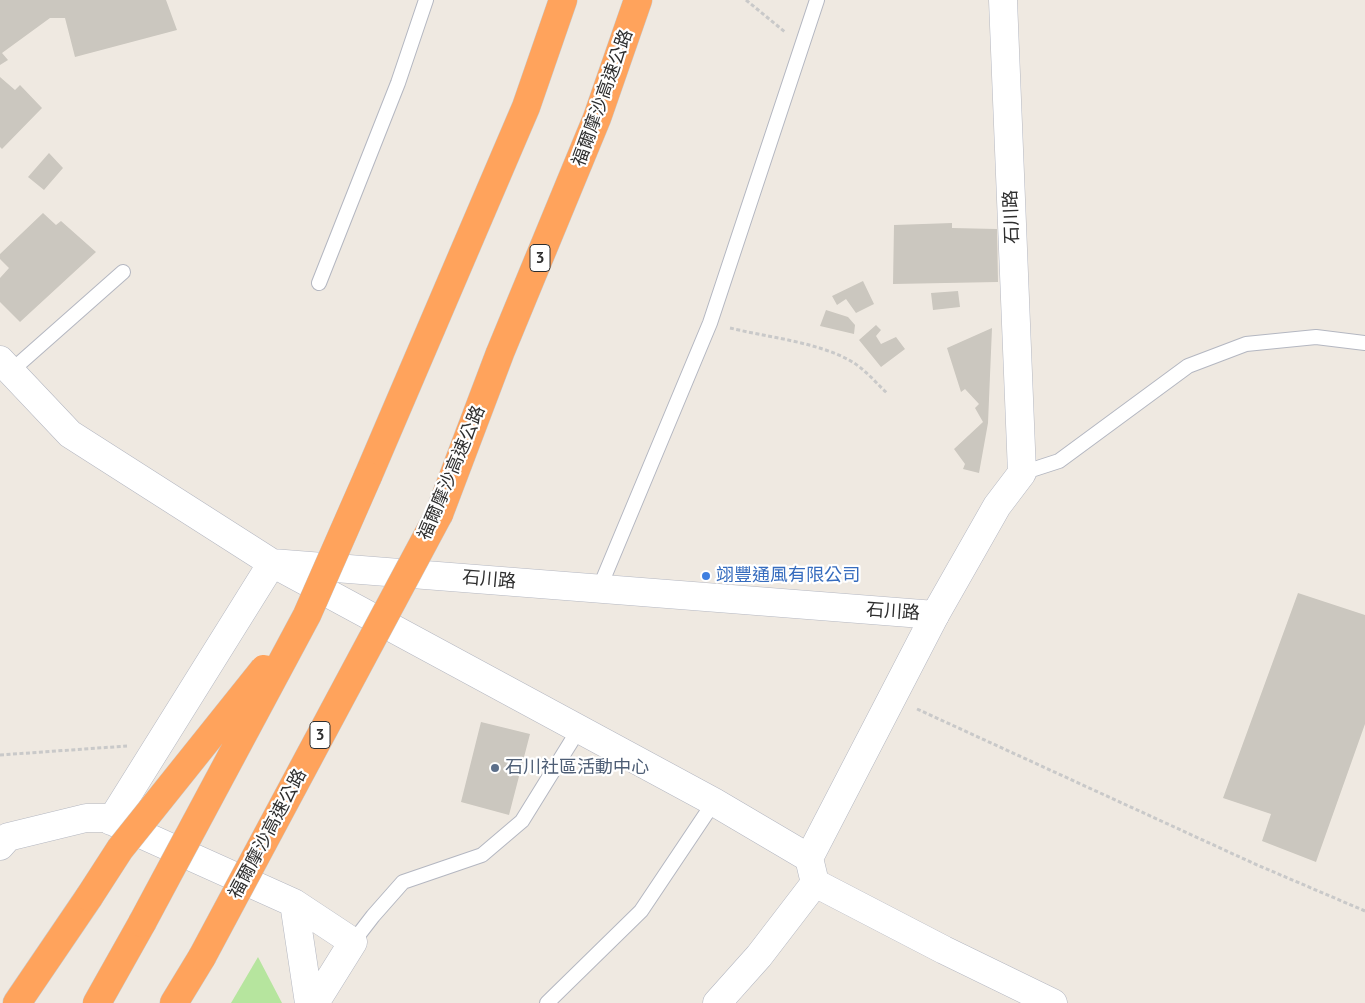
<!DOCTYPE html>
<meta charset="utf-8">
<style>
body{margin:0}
canvas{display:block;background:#efe9e1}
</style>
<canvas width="1365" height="1003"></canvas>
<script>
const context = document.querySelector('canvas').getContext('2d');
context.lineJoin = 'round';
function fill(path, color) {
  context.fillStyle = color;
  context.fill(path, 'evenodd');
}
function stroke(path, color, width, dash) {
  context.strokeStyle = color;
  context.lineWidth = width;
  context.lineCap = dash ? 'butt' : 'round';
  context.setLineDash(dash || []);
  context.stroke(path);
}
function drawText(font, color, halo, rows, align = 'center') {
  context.font = font + ' "PT Sans","Noto Sans TC",sans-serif';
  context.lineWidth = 4.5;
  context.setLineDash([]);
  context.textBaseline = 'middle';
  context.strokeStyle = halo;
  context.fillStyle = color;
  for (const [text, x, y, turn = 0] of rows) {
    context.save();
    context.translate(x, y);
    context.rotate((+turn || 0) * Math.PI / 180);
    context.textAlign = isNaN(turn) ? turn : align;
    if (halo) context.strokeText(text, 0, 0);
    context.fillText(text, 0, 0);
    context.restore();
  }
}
fill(new Path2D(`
 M 258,957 L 282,1003 L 231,1003 Z`), '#b6e59e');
fill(new Path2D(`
 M 0,0 L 166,0 L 177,30 L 75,57 L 65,18 L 50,18 L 2,53 L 8,60 L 0,65 Z
 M 0,77 L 15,90 L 20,85 L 42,108 L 2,149 L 0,147 Z
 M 49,153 L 63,168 L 44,190 L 28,177 Z
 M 43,213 L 56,225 L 61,221 L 96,252 L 20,322 L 0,302 L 0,278 L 9,268 L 0,259 L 0,254 Z
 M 952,223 L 952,228 L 997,229 L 998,282 L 893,284 L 894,225 Z
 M 863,281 L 874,304 L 856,313 L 846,299 L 837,305 L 832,296 Z
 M 958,291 L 960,307 L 933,310 L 931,293 Z
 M 826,310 L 848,317 L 855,325 L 854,334 L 820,326 Z
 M 876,325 L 881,330 L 876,336 L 881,344 L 896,337 L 905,349 L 881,367 L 859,340 Z
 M 992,328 L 988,423 L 979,473 L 963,469 L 965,464 L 954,449 L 983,422 L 975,408 L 979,404 L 965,389 L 961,392 L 947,348 Z
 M 1298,593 L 1365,615 L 1365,724 L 1316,862 L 1262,841 L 1271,814 L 1223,798 Z
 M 481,722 L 530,734 L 509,815 L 461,802 Z`), '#cbc7bf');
const lane = new Path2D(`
 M 319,283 L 398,83 L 426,0
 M 11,371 L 123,272
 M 1022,473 L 1059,461 L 1188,366 L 1246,344 L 1316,337 L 1365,343
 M 599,589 L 710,323 L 817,0
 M 353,942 L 373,916 L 403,882 L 482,855 L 522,821 L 579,729
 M 547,1003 L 641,911 L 714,802`);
const street = new Path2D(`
 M 111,821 L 272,563 L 714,802 L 809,858 L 815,883 L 944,950 L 1053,1003
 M 0,846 L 8,837 L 86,818 L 105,818 L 294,903 L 353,942 L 315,1003
 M 809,858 L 935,615
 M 294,903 L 309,1003
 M 717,1003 L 759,956 L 815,883`);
const secondary = new Path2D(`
 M 0,360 L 70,434 L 272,563 L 935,615 L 997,506 L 1022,473 L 1003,0`);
const highway = new Path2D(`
 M 368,476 L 526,107 L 563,0
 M 439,514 L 500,353 L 597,118 L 638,0
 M 17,1003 L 89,897
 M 97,1003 L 142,923
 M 174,1003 L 202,957`);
stroke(lane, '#b4b7c1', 16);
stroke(street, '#b4b7c1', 29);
stroke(secondary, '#b4b7c1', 29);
stroke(highway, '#c9c9c9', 29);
stroke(new Path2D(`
 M 746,0 L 785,32
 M 730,328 C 767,337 816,342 849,360 C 864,368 875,382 887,393
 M 917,709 L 1255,864 L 1365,911
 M 0,755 L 127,746`), '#c9c9c9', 3, [4, 2.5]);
stroke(lane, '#fff', 14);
stroke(street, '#fff', 28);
stroke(secondary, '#fff', 28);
stroke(highway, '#ffa35c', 28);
const highwayBridge = new Path2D(`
 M 89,897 L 120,849 L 264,669
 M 142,923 L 307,615 L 368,476
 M 202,957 L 439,514`);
stroke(highwayBridge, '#c9c9c9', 29, []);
stroke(highwayBridge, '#ffa35c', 28);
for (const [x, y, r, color] of [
 [706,576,5,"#3f7fe0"],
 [495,768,5,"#5c6f8a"]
]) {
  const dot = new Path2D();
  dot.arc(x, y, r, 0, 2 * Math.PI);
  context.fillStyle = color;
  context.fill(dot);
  stroke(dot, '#fff', 2);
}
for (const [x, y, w] of [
 [540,258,20],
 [320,735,20]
]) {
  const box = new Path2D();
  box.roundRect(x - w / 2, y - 13.5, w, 27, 4);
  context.fillStyle = '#fff';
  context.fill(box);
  stroke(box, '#2e2e2e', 1);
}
drawText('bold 16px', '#2e2e2e', null, [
 ["3",540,258],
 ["3",320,735]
]);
drawText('18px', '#2e2e2e', '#fff', [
 ["福爾摩沙高速公路",603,98,-70],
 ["石川路",1012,217,-92],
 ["福爾摩沙高速公路",452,473,-67],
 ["石川路",489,580,5],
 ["石川路",893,612,4],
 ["福爾摩沙高速公路",268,834,-62]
]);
drawText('18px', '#366cbe', '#fff', [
 ["翊豐通風有限公司",716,576]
], 'left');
drawText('18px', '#4e5e75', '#fff', [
 ["石川社區活動中心",505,768]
], 'left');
</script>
